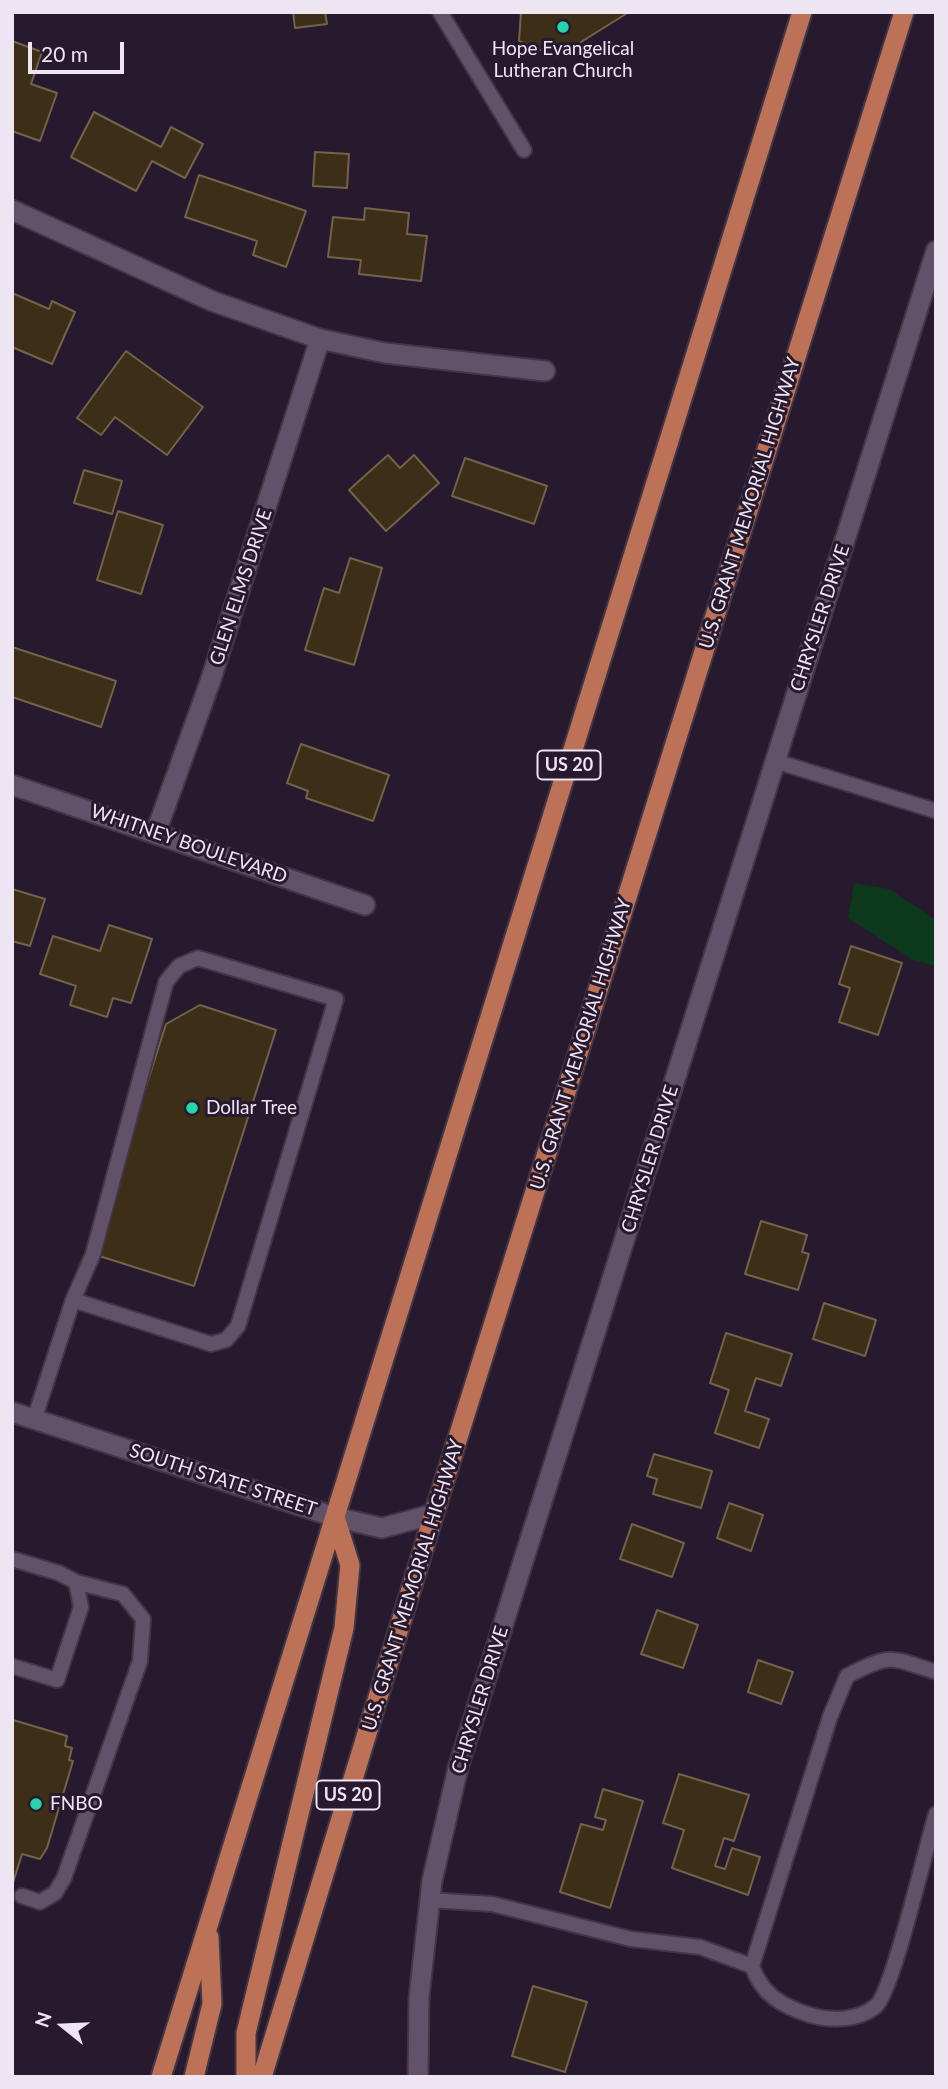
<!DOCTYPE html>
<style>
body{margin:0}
#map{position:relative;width:948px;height:2089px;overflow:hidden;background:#27192e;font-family:Lato,sans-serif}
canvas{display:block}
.frame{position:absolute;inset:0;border:14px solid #eee5f3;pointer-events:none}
.north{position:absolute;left:28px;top:1991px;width:70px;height:70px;-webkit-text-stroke:5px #27192e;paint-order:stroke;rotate:288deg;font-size:19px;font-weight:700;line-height:28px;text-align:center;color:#eee5f3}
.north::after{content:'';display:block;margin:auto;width:24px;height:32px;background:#eee5f3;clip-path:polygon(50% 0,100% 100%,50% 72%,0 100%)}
.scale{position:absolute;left:28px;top:42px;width:96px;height:32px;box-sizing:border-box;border:4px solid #eee5f3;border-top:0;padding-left:9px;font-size:21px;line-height:24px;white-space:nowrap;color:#eee5f3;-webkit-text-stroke:5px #27192e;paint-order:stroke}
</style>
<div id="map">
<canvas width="948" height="2089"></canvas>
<div class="frame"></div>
<div class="north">N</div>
<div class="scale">20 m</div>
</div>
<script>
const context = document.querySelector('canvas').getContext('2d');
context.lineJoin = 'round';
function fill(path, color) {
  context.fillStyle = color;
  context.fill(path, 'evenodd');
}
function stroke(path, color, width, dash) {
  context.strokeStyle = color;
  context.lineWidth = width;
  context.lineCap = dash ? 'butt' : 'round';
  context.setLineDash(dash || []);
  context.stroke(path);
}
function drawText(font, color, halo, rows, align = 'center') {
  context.font = font + ' Lato,sans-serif';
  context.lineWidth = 6;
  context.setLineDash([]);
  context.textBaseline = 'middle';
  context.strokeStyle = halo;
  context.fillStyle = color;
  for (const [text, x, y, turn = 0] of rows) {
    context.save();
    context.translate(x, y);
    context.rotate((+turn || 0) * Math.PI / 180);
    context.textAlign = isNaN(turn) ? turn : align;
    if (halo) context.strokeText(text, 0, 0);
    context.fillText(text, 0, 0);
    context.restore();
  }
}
fill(new Path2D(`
 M 854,883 L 889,889 L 936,920 L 936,966 L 913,960 L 848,918 Z`), '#0c381b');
const building = new Path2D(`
 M 293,12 L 325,12 L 327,24 L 295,28 Z
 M 521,12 L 629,12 L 557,57 L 519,41 Z
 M 12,41 L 42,52 L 31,84 L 57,93 L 40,141 L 12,131 Z
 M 94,112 L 161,147 L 171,127 L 203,144 L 185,178 L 152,161 L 136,191 L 71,157 Z
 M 315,152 L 349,154 L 347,188 L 313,186 Z
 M 199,175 L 306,211 L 286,267 L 253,255 L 257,241 L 185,217 Z
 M 365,208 L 409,213 L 407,234 L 427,236 L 421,281 L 359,274 L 361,260 L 328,257 L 333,217 L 364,220 Z
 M 12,293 L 49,309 L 52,301 L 75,312 L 52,364 L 12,347 Z
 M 126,351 L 203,407 L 167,455 L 115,417 L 101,435 L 77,418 Z
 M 388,455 L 400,468 L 414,455 L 439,483 L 386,531 L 349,490 Z
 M 465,458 L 547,486 L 534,524 L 452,496 Z
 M 84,470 L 122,481 L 112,514 L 74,503 Z
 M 118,511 L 163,525 L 141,594 L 97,580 Z
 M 350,558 L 382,568 L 354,665 L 305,650 L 324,588 L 339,593 Z
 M 12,647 L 116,681 L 101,727 L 12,697 Z
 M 301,744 L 389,775 L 373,821 L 306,798 L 308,791 L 287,783 Z
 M 12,889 L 45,899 L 30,946 L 12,941 Z
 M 109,925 L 152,939 L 131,1003 L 113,998 L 107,1017 L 70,1005 L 76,986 L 40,974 L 53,936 L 100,951 Z
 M 851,946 L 902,963 L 878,1035 L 839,1022 L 850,988 L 839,984 Z
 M 200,1005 L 276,1030 L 194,1286 L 93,1254 L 166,1024 Z
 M 761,1221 L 807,1235 L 802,1252 L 809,1254 L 798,1290 L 745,1274 Z
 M 824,1303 L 876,1320 L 865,1356 L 813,1339 Z
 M 726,1333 L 792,1354 L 781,1386 L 756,1378 L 745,1411 L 769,1419 L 759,1448 L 715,1433 L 729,1390 L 710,1383 Z
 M 654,1454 L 712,1471 L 701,1508 L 653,1494 L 657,1479 L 647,1476 Z
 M 729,1503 L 763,1515 L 751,1551 L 717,1538 Z
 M 632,1524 L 684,1543 L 672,1577 L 620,1559 Z
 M 657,1610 L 698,1625 L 683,1668 L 641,1654 Z
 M 758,1660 L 793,1672 L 781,1704 L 748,1692 Z
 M 13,1720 L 67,1736 L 65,1746 L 72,1748 L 69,1760 L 73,1761 L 47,1848 L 40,1859 L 22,1854 L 12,1886 Z
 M 679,1774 L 749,1795 L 734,1841 L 724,1838 L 715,1866 L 725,1869 L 732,1848 L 760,1857 L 748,1895 L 672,1868 L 684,1830 L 663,1823 Z
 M 603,1789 L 643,1801 L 610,1908 L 560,1892 L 581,1824 L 603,1830 L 606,1820 L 595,1817 Z
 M 533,1986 L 587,2002 L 565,2072 L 512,2056 Z`);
fill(building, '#3d2e17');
stroke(building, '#73634a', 2);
const service = new Path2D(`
 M 440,12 L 524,150
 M 775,761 L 936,811
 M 34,1420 L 73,1300 L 211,1344 L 226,1340 L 238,1326 L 336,999 L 198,958 L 179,966 L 166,982 L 93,1254 L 73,1300
 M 12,1559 L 59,1573 L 76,1582 L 81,1607 L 57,1680 L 12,1666
 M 936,1672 C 891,1658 892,1652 847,1676 L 830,1717 L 752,1966 C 762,1995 782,2006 810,2015 C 830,2021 858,2021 876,2006 C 893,1991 926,1846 936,1814
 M 22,1896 L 40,1902 L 55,1893 L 64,1878 L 140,1661 L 143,1619 L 123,1594 L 76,1582
 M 429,1900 L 492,1904 L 631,1939 L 700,1947 L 752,1966`);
const minor = new Path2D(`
 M 12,210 L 212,301 L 320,339 L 385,353 L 545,371
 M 12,785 L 365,905
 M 156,832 L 210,682 L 320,339`);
const tertiary = new Path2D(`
 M 418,2077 L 419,1997 L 432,1881 L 458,1768 L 936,251`);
const secondary = new Path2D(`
 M 12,1412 L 335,1517 L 382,1528 L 434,1514`);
const primary = new Path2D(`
 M 161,2077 L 802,12
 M 194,2077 L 212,2004 L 209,1937
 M 246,2077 L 246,2033 L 344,1628 L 350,1565 L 335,1517
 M 262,2077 L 434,1514 L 904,12`);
stroke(service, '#413646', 18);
stroke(minor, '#413646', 23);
stroke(tertiary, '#413646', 23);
stroke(secondary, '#413646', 23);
stroke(primary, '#413646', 23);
stroke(service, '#625269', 14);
stroke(minor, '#625269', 19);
stroke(tertiary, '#625269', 19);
stroke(secondary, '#625269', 19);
stroke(primary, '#bd7156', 19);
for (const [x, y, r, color] of [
 [563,27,7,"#27d5ad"],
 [192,1108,7,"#27d5ad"],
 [36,1804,7,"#27d5ad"]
]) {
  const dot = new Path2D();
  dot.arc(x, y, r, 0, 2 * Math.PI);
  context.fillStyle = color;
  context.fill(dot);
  stroke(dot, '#27192e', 2.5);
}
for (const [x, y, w] of [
 [569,765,63],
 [348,1795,63]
]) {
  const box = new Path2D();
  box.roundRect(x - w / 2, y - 14.5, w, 29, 5);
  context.fillStyle = '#27192e';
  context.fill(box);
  stroke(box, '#eee5f3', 2);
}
drawText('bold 18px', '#eee5f3', null, [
 ["US 20",569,765],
 ["US 20",348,1795]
]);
drawText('19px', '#eee5f3', '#27192e', [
 ["Hope Evangelical",563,49,"center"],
 ["Lutheran Church",563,71,"center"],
 ["Dollar Tree",206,1108],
 ["FNBO",50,1804]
], 'left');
drawText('19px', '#eee5f3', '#27192e', [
 ["U.S. GRANT MEMORIAL HIGHWAY",750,503,-73],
 ["GLEN ELMS DRIVE",241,587,-72],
 ["CHRYSLER DRIVE",820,618,-72],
 ["WHITNEY BOULEVARD",189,844,19],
 ["U.S. GRANT MEMORIAL HIGHWAY",581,1044,-73],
 ["CHRYSLER DRIVE",650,1159,-73],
 ["SOUTH STATE STREET",223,1480,18],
 ["U.S. GRANT MEMORIAL HIGHWAY",413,1585,-73],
 ["CHRYSLER DRIVE",480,1700,-73]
]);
</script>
